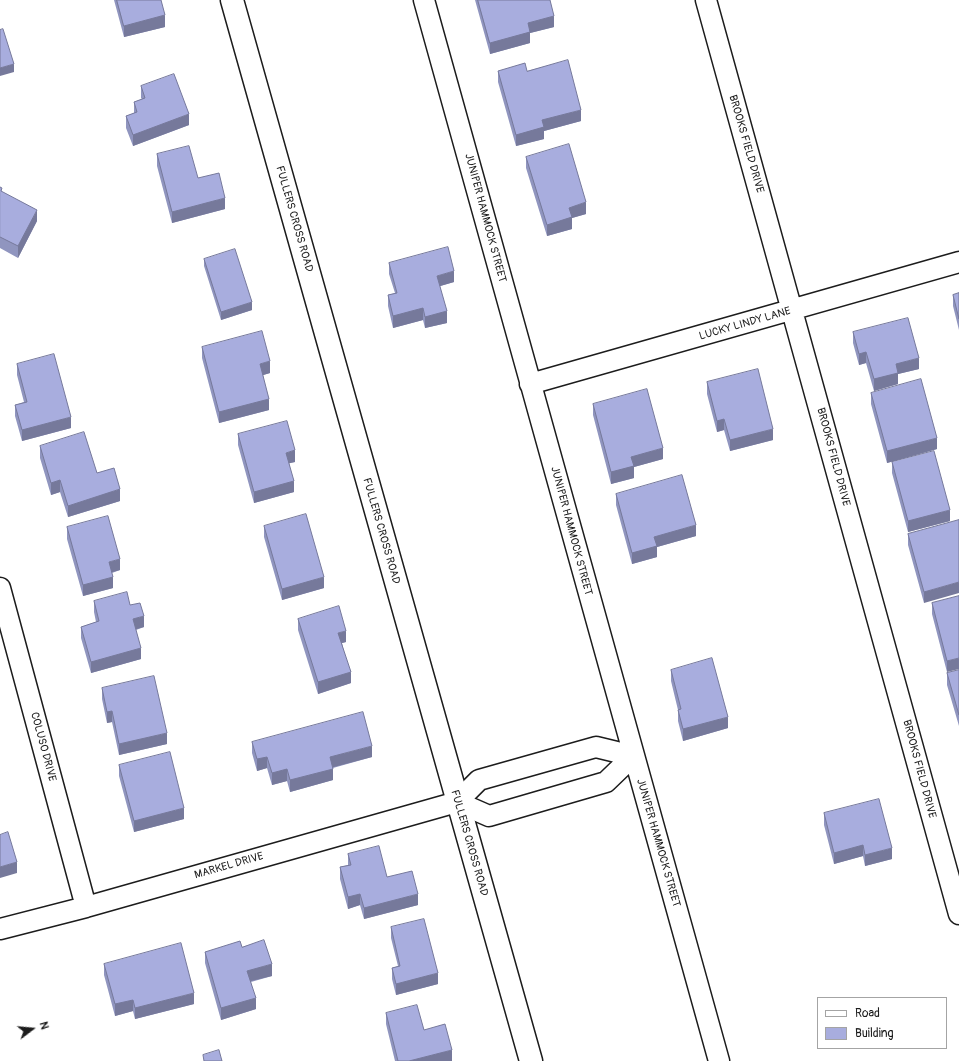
<!DOCTYPE html>
<style>
body{margin:0}
#map{position:relative;width:959px;height:1061px;overflow:hidden;background:#fff;font-family:Pangolin,sans-serif}
canvas{display:block}
.legend{position:absolute;left:817px;top:997px;width:130px;height:52px;box-sizing:border-box;background:#fff;border:1px solid #a4a4a4;margin:0;padding:5px 7px;list-style:none;font-size:12px;color:#1c1c1c}
.legend li{display:flex;align-items:center;gap:8px;height:20px}
.legend b{width:20px;border:1px solid #a4a4a4}
.north{position:absolute;left:12px;top:1009px;width:40px;height:40px;-webkit-text-stroke:3px #fff;paint-order:stroke;rotate:74deg;font-size:11px;font-weight:700;line-height:16px;text-align:center;color:#1c1c1c}
.north::after{content:'';display:block;margin:auto;width:14px;height:18px;background:#1c1c1c;clip-path:polygon(50% 0,100% 100%,50% 72%,0 100%)}
</style>
<div id="map">
<canvas width="959" height="1061"></canvas>
<ul class="legend">
<li><b style="height:5px;background:#fff"></b>Road</li>
<li><b style="height:11px;background:#a8adde"></b>Building</li>
</ul>
<div class="north">N</div>
</div>
<script>
const context = document.querySelector('canvas').getContext('2d');
context.lineJoin = 'round';
function stroke(path, color, width, dash) {
  context.strokeStyle = color;
  context.lineWidth = width;
  context.lineCap = dash ? 'butt' : 'round';
  context.setLineDash(dash || []);
  context.stroke(path);
}
function fill(path, color) {
  context.fillStyle = color;
  context.fill(path, 'evenodd');
}
function drawText(font, color, halo, rows, align = 'center') {
  context.font = font + ' Pangolin,sans-serif';
  context.lineWidth = 3;
  context.setLineDash([]);
  context.textBaseline = 'middle';
  context.strokeStyle = halo;
  context.fillStyle = color;
  for (const [text, x, y, turn = 0] of rows) {
    context.save();
    context.translate(x, y);
    context.rotate((+turn || 0) * Math.PI / 180);
    context.textAlign = isNaN(turn) ? turn : align;
    if (halo) context.strokeText(text, 0, 0);
    context.fillText(text, 0, 0);
    context.restore();
  }
}
const street = new Path2D(`
 M 424,0 L 719,1061
 M 706,0 L 959,914
 M 530,384 L 959,262
 M 0,588 L 86,907
 M 0,929 L 86,907 L 457,802 L 479,780 L 596,747 L 633,756 L 606,782 L 489,816 L 457,802`);
const secondary = new Path2D(`
 M 232,0 L 531,1061`);
stroke(street, '#1c1c1c', 23);
stroke(secondary, '#1c1c1c', 25);
stroke(street, '#fff', 20);
stroke(secondary, '#fff', 22);
fill(new Path2D(`
 M 114,0 L 161,0 L 165,27 L 124,37 Z
 M 475,0 L 550,0 L 554,27 L 530,33 L 530,43 L 490,54 Z
 M 498,71 L 527,71 L 581,121 L 544,131 L 544,139 L 516,146 L 498,82 Z
 M 141,86 L 189,125 L 133,146 L 126,128 L 126,116 L 134,113 L 134,102 L 142,99 L 141,98 Z
 M 157,154 L 198,178 L 225,209 L 172,223 L 157,166 Z
 M 526,157 L 586,214 L 572,218 L 572,229 L 547,236 L 526,168 Z
 M 0,187 L 2,192 L 37,221 L 18,258 L 0,248 Z
 M 204,259 L 252,310 L 221,320 L 204,266 Z
 M 389,263 L 454,282 L 440,286 L 447,323 L 425,328 L 423,320 L 393,328 L 388,306 L 388,295 L 395,293 L 389,274 Z
 M 959,293 L 959,330 L 953,306 L 953,295 Z
 M 853,332 L 919,369 L 898,374 L 898,384 L 874,391 L 866,363 L 859,365 L 853,343 Z
 M 202,347 L 270,373 L 263,375 L 269,410 L 219,423 L 202,358 Z
 M 17,364 L 71,428 L 22,441 L 15,416 L 15,405 L 24,402 L 17,375 Z
 M 707,382 L 773,440 L 730,451 L 724,430 L 717,432 L 707,394 Z
 M 871,393 L 937,449 L 887,463 L 871,404 Z
 M 593,404 L 663,459 L 634,467 L 634,478 L 611,484 L 593,415 Z
 M 238,434 L 295,462 L 289,463 L 294,492 L 254,503 L 238,445 Z
 M 40,446 L 97,473 L 120,501 L 68,517 L 60,492 L 51,495 L 40,458 Z
 M 892,462 L 950,521 L 908,532 L 892,473 Z
 M 616,494 L 696,536 L 657,547 L 657,557 L 632,564 L 616,505 Z
 M 959,520 L 924,603 L 908,545 L 908,534 Z
 M 264,526 L 324,588 L 282,600 L 264,537 Z
 M 67,527 L 120,570 L 112,573 L 113,588 L 83,596 L 67,539 Z
 M 959,596 L 947,672 L 932,614 L 932,603 Z
 M 94,601 L 130,605 L 144,627 L 136,630 L 141,659 L 91,673 L 81,638 L 81,627 L 96,622 L 94,612 Z
 M 298,619 L 346,642 L 342,643 L 351,683 L 318,694 L 298,630 Z
 M 671,670 L 728,728 L 683,741 L 678,721 L 678,710 L 671,681 Z
 M 959,670 L 959,726 L 947,685 L 947,673 Z
 M 102,688 L 167,744 L 119,755 L 112,722 L 107,723 L 102,699 Z
 M 252,742 L 372,757 L 333,768 L 333,780 L 290,792 L 287,781 L 272,785 L 267,768 L 257,771 L 252,753 Z
 M 119,765 L 184,819 L 134,832 L 119,776 Z
 M 824,813 L 892,859 L 865,866 L 863,856 L 834,864 L 824,825 Z
 M 348,854 L 387,877 L 418,905 L 364,919 L 360,905 L 348,909 L 340,879 L 340,867 L 348,865 Z
 M 391,927 L 438,984 L 396,995 L 392,979 L 392,968 L 398,966 L 391,938 Z
 M 242,947 L 272,976 L 251,982 L 256,1009 L 221,1020 L 205,963 L 205,952 Z
 M 104,964 L 194,1004 L 135,1019 L 133,1011 L 115,1016 L 104,975 Z
 M 386,1013 L 424,1030 L 452,1061 L 395,1061 L 386,1024 Z`), '#9095bf');
fill(new Path2D(`
 M 165,15 L 165,27 L 124,37 L 124,26 Z
 M 554,16 L 554,27 L 530,33 L 530,43 L 490,54 L 490,43 L 528,23 Z
 M 14,64 L 14,72 L 0,76 L 0,68 Z
 M 581,110 L 581,121 L 544,131 L 544,139 L 516,146 L 516,135 L 542,120 Z
 M 189,114 L 189,125 L 133,146 L 133,135 Z
 M 225,198 L 225,209 L 172,223 L 172,212 Z
 M 586,202 L 586,214 L 572,218 L 572,229 L 547,236 L 547,225 L 569,208 Z
 M 37,210 L 37,221 L 18,258 L 18,246 Z
 M 454,271 L 454,282 L 437,287 L 437,276 Z
 M 252,302 L 252,310 L 221,320 L 221,312 Z
 M 423,308 L 423,320 L 393,328 L 393,316 Z
 M 447,311 L 447,323 L 425,328 L 425,317 Z
 M 866,352 L 866,363 L 859,365 L 859,354 Z
 M 919,358 L 919,369 L 898,374 L 898,384 L 874,391 L 874,379 L 896,364 Z
 M 270,361 L 270,373 L 260,376 L 260,364 Z
 M 269,399 L 269,410 L 219,423 L 219,412 Z
 M 71,417 L 71,428 L 22,441 L 22,430 Z
 M 724,419 L 724,430 L 717,432 L 717,421 Z
 M 773,429 L 773,440 L 730,451 L 730,440 Z
 M 937,438 L 937,449 L 887,463 L 887,451 Z
 M 663,448 L 663,459 L 634,467 L 634,478 L 611,484 L 611,472 L 631,457 Z
 M 295,450 L 295,462 L 286,464 L 286,453 Z
 M 60,480 L 60,492 L 51,495 L 51,483 Z
 M 294,481 L 294,492 L 254,503 L 254,492 Z
 M 120,489 L 120,501 L 68,517 L 68,506 Z
 M 950,510 L 950,521 L 908,532 L 908,521 Z
 M 696,525 L 696,536 L 657,547 L 657,557 L 632,564 L 632,553 L 654,537 Z
 M 120,559 L 120,570 L 109,573 L 109,562 Z
 M 113,577 L 113,588 L 83,596 L 83,585 Z
 M 324,577 L 324,588 L 282,600 L 282,589 Z
 M 959,582 L 959,593 L 924,603 L 924,592 Z
 M 144,616 L 144,627 L 133,630 L 133,619 Z
 M 346,631 L 346,642 L 338,644 L 338,633 Z
 M 141,648 L 141,659 L 91,673 L 91,662 Z
 M 959,658 L 959,669 L 947,672 L 947,661 Z
 M 351,672 L 351,683 L 318,694 L 318,682 Z
 M 112,711 L 112,722 L 107,723 L 107,712 Z
 M 728,717 L 728,728 L 683,741 L 683,729 Z
 M 167,733 L 167,744 L 119,755 L 119,744 Z
 M 372,746 L 372,757 L 330,768 L 330,757 Z
 M 267,757 L 267,768 L 257,771 L 257,759 Z
 M 287,769 L 287,781 L 272,785 L 272,773 Z
 M 333,769 L 333,780 L 290,792 L 290,780 Z
 M 184,808 L 184,819 L 134,832 L 134,821 Z
 M 863,845 L 863,856 L 834,864 L 834,853 Z
 M 892,848 L 892,859 L 865,866 L 865,855 Z
 M 17,862 L 17,873 L 0,878 L 0,867 Z
 M 360,894 L 360,905 L 348,909 L 348,897 Z
 M 418,894 L 418,905 L 364,919 L 364,908 Z
 M 272,964 L 272,976 L 247,982 L 247,971 Z
 M 438,973 L 438,984 L 396,995 L 396,984 Z
 M 194,993 L 194,1004 L 135,1019 L 135,1008 Z
 M 256,998 L 256,1009 L 221,1020 L 221,1008 Z
 M 133,1000 L 133,1011 L 115,1016 L 115,1004 Z
 M 452,1050 L 452,1061 L 409,1061 Z`), '#76799b');
const building = new Path2D(`
 M 117,0 L 161,0 L 165,15 L 124,26 Z
 M 478,0 L 550,0 L 554,16 L 528,23 L 530,32 L 490,43 Z
 M 3,29 L 14,64 L 0,68 L 0,30 Z
 M 568,60 L 581,110 L 542,120 L 544,127 L 516,135 L 498,71 L 525,63 L 527,71 Z
 M 174,74 L 189,114 L 133,135 L 126,116 L 137,112 L 134,102 L 145,98 L 141,86 Z
 M 569,144 L 586,202 L 569,208 L 572,217 L 547,225 L 526,157 Z
 M 189,146 L 198,178 L 219,173 L 225,198 L 172,212 L 157,154 Z
 M 0,187 L 2,188 L 1,191 L 37,210 L 18,246 L 0,237 Z
 M 448,247 L 454,271 L 437,276 L 447,311 L 425,317 L 423,308 L 393,316 L 388,295 L 397,293 L 389,263 Z
 M 235,249 L 252,302 L 221,312 L 204,259 Z
 M 959,293 L 959,319 L 953,295 Z
 M 908,318 L 919,358 L 896,364 L 898,373 L 874,379 L 866,352 L 859,354 L 853,332 Z
 M 262,331 L 270,361 L 260,364 L 269,399 L 219,412 L 202,347 Z
 M 54,354 L 71,417 L 22,430 L 15,405 L 27,402 L 17,364 Z
 M 758,369 L 773,429 L 730,440 L 724,419 L 717,421 L 707,382 Z
 M 921,379 L 937,438 L 887,451 L 871,393 Z
 M 647,389 L 663,448 L 631,457 L 634,466 L 611,472 L 593,404 Z
 M 287,421 L 295,450 L 286,453 L 294,481 L 254,492 L 238,434 Z
 M 84,432 L 97,473 L 114,468 L 120,489 L 68,506 L 60,480 L 51,483 L 40,446 Z
 M 934,451 L 950,510 L 908,521 L 892,462 Z
 M 682,475 L 696,525 L 654,537 L 657,546 L 632,553 L 616,494 Z
 M 306,514 L 324,577 L 282,589 L 264,526 Z
 M 108,516 L 120,559 L 109,562 L 113,577 L 83,585 L 67,527 Z
 M 959,520 L 959,582 L 924,592 L 908,534 Z
 M 127,592 L 130,605 L 140,603 L 144,616 L 133,619 L 141,648 L 91,662 L 81,627 L 99,621 L 94,601 Z
 M 959,596 L 959,658 L 947,661 L 932,603 Z
 M 339,606 L 346,631 L 338,633 L 351,672 L 318,682 L 298,619 Z
 M 712,658 L 728,717 L 683,729 L 678,710 L 681,709 L 671,670 Z
 M 959,670 L 959,715 L 947,673 Z
 M 154,676 L 167,733 L 119,744 L 112,711 L 107,712 L 102,688 Z
 M 363,712 L 372,746 L 330,757 L 333,769 L 290,780 L 287,769 L 272,773 L 267,757 L 257,759 L 252,742 Z
 M 170,752 L 184,808 L 134,821 L 119,765 Z
 M 879,799 L 892,848 L 865,855 L 863,845 L 834,853 L 824,813 Z
 M 8,832 L 17,862 L 0,867 L 0,835 Z
 M 379,846 L 387,877 L 412,871 L 418,894 L 364,908 L 360,894 L 348,897 L 340,867 L 351,865 L 348,854 Z
 M 424,919 L 438,973 L 396,984 L 392,968 L 400,966 L 391,927 Z
 M 264,940 L 272,964 L 247,971 L 256,998 L 221,1008 L 205,952 L 240,941 L 242,947 Z
 M 181,943 L 194,993 L 135,1008 L 133,1000 L 115,1004 L 104,964 Z
 M 417,1005 L 424,1030 L 445,1024 L 452,1050 L 409,1061 L 398,1061 L 386,1013 Z
 M 219,1050 L 222,1061 L 204,1061 L 203,1055 Z`);
fill(building, '#a8adde');
stroke(building, '#76799b', 1);
drawText('11px', '#1c1c1c', '#fff', [
 ["BROOKS FIELD DRIVE",746,144,74],
 ["JUNIPER HAMMOCK STREET",485,218,75],
 ["FULLERS CROSS ROAD",294,219,74],
 ["LUCKY LINDY LANE",745,324,-16],
 ["BROOKS FIELD DRIVE",833,457,75],
 ["FULLERS CROSS ROAD",381,531,74],
 ["JUNIPER HAMMOCK STREET",571,531,75],
 ["COLUSO DRIVE",43,747,75],
 ["BROOKS FIELD DRIVE",919,769,75],
 ["FULLERS CROSS ROAD",469,843,74],
 ["JUNIPER HAMMOCK STREET",658,843,74],
 ["MARKEL DRIVE",229,866,-16]
]);
</script>
